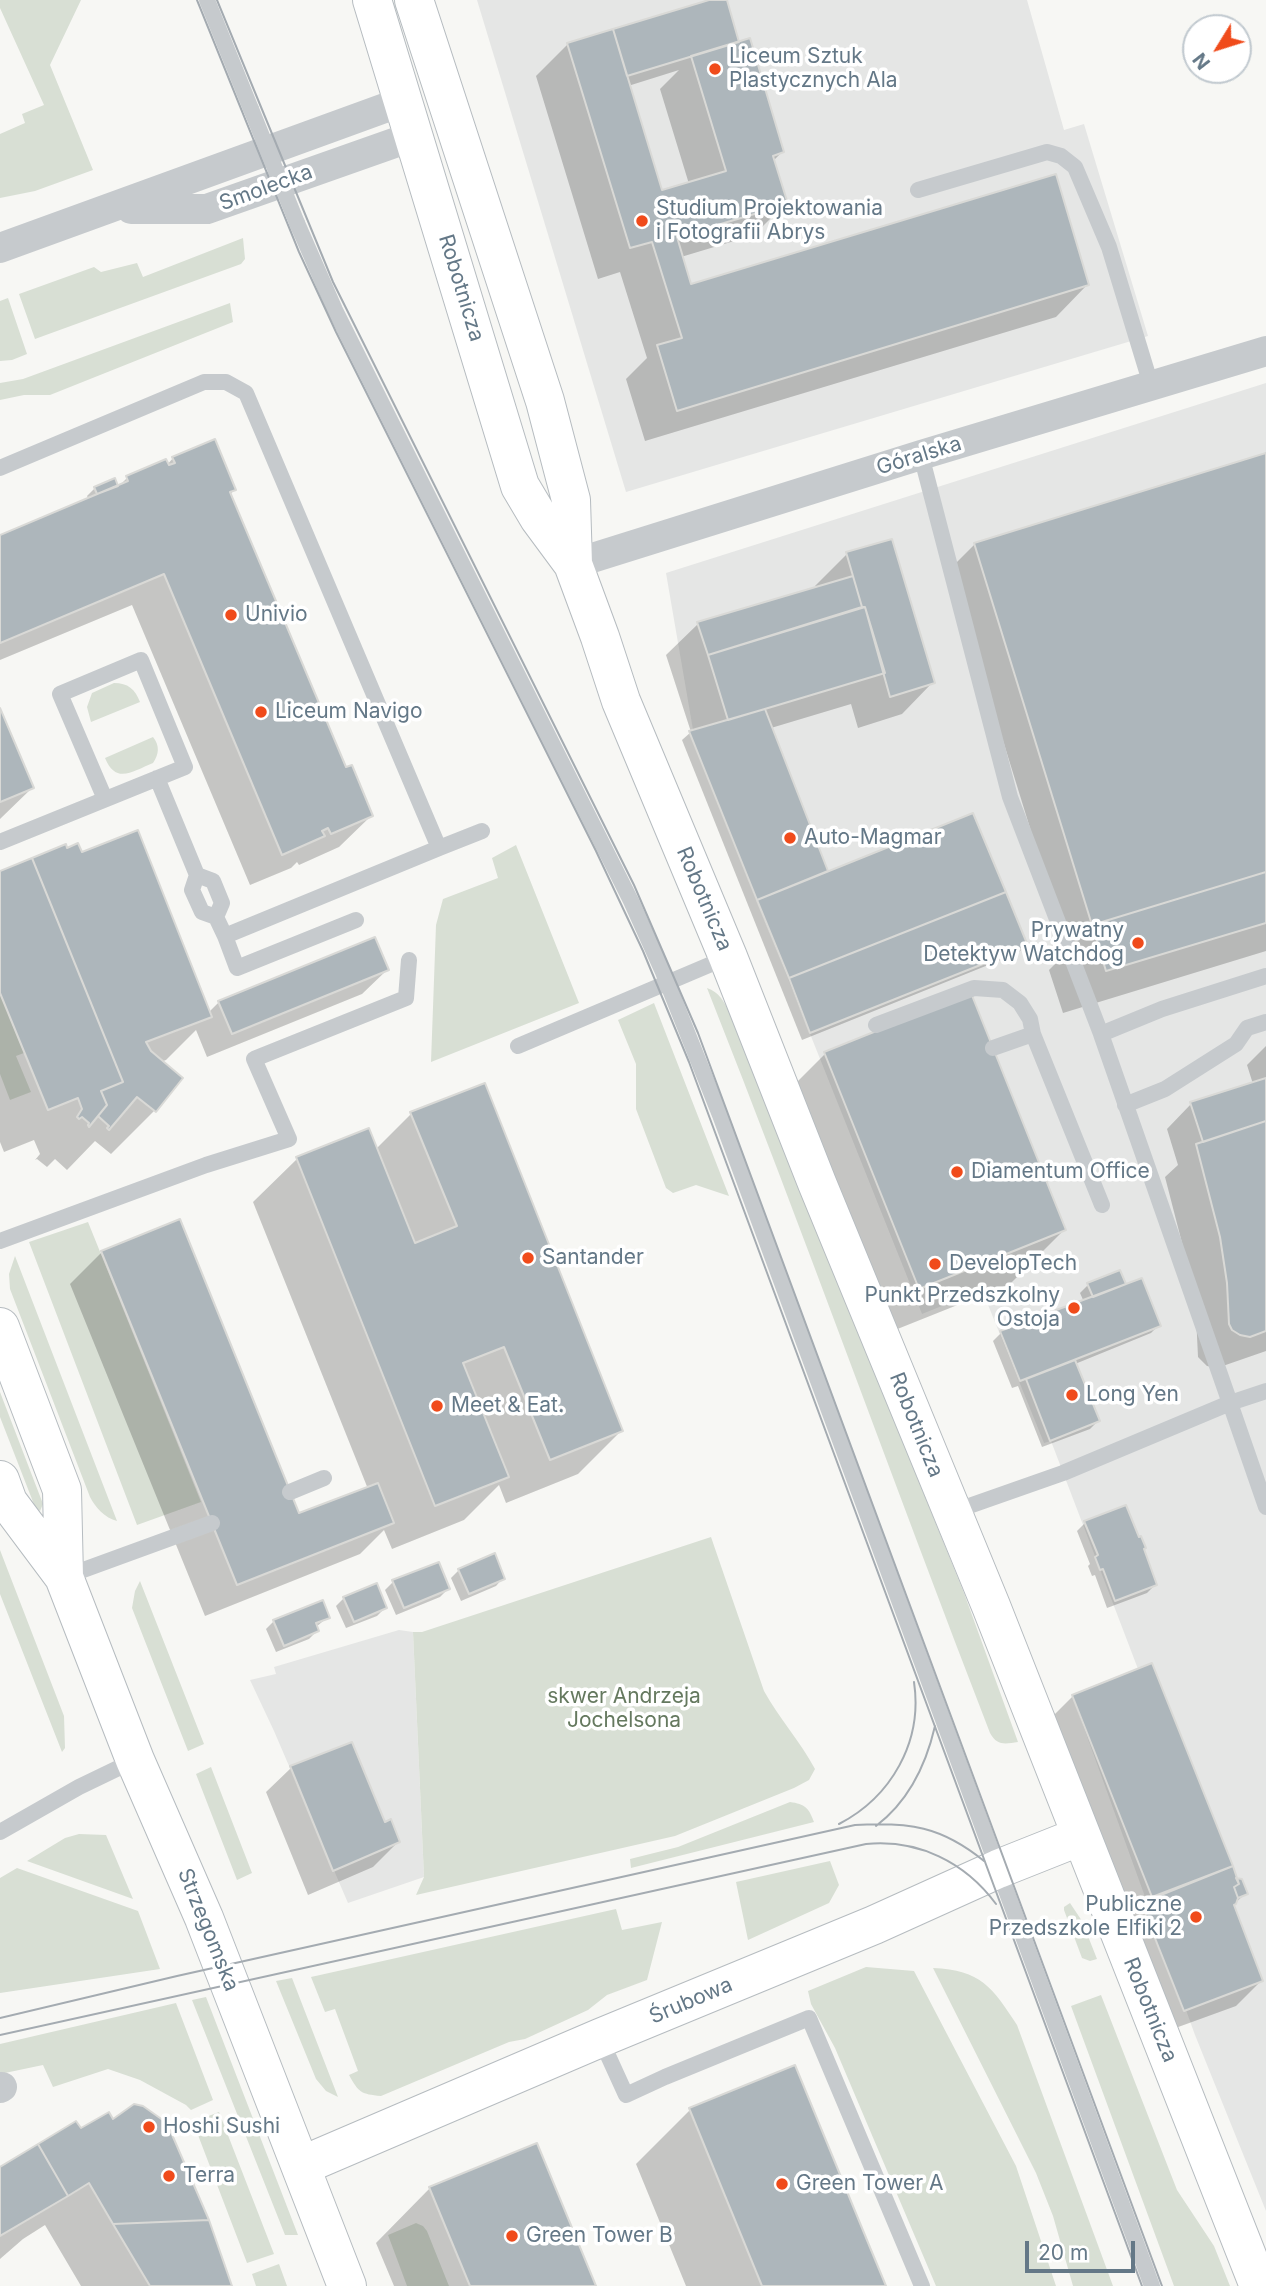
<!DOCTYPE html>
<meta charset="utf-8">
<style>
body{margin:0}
#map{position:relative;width:1266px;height:2286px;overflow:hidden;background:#f7f7f4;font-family:Inter,sans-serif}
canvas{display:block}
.north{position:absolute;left:1182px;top:14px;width:70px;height:70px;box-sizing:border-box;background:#fff;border:2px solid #c1c9cf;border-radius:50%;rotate:232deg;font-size:19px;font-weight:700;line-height:28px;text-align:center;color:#647887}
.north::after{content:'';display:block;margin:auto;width:24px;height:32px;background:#f04b1b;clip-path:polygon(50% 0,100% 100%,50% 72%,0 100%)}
.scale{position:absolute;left:1025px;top:2241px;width:110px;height:32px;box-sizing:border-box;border:4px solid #647887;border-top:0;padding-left:9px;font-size:21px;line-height:24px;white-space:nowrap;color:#647887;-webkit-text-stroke:5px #fff;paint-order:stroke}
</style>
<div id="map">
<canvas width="1266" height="2286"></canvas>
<div class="north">N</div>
<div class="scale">20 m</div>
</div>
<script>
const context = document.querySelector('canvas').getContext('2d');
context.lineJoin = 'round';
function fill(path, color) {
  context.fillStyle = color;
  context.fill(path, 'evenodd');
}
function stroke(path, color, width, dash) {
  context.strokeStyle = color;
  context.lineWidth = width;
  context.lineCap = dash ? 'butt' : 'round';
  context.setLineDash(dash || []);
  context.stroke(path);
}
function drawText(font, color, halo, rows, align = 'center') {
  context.font = font + ' Inter,sans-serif';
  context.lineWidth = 7;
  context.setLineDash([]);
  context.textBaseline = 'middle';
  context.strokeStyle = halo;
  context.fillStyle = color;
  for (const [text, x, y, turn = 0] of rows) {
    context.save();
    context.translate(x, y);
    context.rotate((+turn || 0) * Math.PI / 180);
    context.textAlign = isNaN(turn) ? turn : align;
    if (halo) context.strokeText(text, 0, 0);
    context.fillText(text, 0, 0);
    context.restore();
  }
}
fill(new Path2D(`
 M 477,0 L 1027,0 L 1064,130 L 1084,124 L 1148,336 L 626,492 Z
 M 1266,383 L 1266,2211 L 1195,2035 L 1072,1695 L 1138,1669 L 1051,1441 L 1044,1443 L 982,1290 L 922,1314 L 689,731 L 693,730 L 666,573 Z
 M 399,1630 L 413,1632 L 424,1877 L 348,1903 L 274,1731 L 250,1680 L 276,1674 L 274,1667 Z`), '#e5e6e5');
fill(new Path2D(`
 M 0,0 L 81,0 L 50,65 L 93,170 L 35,191 L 0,198 L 0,134 L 25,123 L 22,114 L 44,105 L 0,8 Z
 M 243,238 L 245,259 L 241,264 L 35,339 L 19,294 L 94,267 L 101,272 L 137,263 L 143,277 Z
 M 8,298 L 27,354 L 12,360 L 0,361 L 0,301 Z
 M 230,303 L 233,322 L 50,395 L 24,395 L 0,400 L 0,383 L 23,379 Z
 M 114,683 C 128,683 135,689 140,702 L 91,722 L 87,707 L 92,693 Z
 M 153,737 C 160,746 159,754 153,763 C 133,771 116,785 105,758 Z
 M 516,845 L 579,1003 L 431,1062 L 436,925 L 443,899 L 498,878 L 492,858 Z
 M 707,988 C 719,992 724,1001 729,1012 L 964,1593 L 1018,1742 C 1005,1744 997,1746 990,1733 C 894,1485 805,1235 707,988 Z
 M 0,994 L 24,1053 L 16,1056 L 31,1092 L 10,1100 L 0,1074 Z
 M 654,1003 L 729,1196 L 696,1185 L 673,1193 L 666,1188 L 636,1109 L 636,1064 L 618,1020 Z
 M 88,1222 L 201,1502 L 137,1525 L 29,1242 Z
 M 15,1256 L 117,1521 C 105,1518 95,1507 90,1497 L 10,1289 L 9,1274 Z
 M 0,1392 L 43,1504 L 40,1511 L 35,1507 L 0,1417 Z
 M 711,1537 L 764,1691 C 779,1718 800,1741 815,1769 L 809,1780 L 794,1788 L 675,1836 L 416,1895 L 424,1877 L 413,1632 L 422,1632 Z
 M 0,1550 L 64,1716 L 65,1748 L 62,1752 L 0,1594 Z
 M 140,1581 L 204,1744 L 188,1751 L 132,1608 L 135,1591 Z
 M 211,1767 L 252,1873 L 237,1880 L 196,1774 Z
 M 790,1802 C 805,1804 809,1808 814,1822 L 631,1868 L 630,1859 L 678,1847 Z
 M 79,1834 L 106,1835 L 133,1899 L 27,1861 L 65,1838 Z
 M 830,1861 L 839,1885 L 829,1903 L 748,1940 L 736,1882 Z
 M 17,1868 L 138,1911 L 160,1969 L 0,1993 L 0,1878 Z
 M 1070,1903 L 1082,1921 L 1097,1959 L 1090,1961 L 1082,1958 L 1064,1910 L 1064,1907 Z
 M 616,1909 L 622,1930 L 662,1922 L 647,1980 L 607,1995 L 588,2010 L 525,2039 L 509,2042 L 381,2096 C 361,2094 359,2093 349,2075 L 358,2071 L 335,2009 L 325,2012 L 311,1977 Z
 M 866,1967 L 914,1971 L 1016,2166 L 1056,2286 L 936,2286 L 835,2048 L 811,2004 L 808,1991 Z
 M 933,1968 C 981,1970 992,1987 1017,2025 L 1113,2286 L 1073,2286 L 1053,2216 L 1036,2173 Z
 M 292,1978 L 338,2097 L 326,2091 L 316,2079 L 276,1981 Z
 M 1101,1995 L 1177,2190 L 1214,2246 L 1230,2286 L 1174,2286 L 1071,2006 Z
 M 206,1997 L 298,2235 L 285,2235 L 192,2000 Z
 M 176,2003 L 213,2100 L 191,2110 L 186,2105 L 140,2080 L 108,2069 L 53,2087 L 43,2065 L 0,2074 L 0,2044 Z
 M 219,2112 L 274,2254 L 247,2263 L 193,2122 Z
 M 416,2223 L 423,2226 L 427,2231 L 449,2286 L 407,2286 L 388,2235 Z
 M 279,2264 L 287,2286 L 256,2286 L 252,2274 Z`), '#d8dfd4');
fill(new Path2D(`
 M 715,0 L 725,0 L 738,44 L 782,152 L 773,161 L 786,203 L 754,235 L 681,257 L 690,287 L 1087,285 L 1056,317 L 645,441 L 626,379 L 647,358 L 620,272 L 598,279 L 536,76 L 568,44 ZM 679,70 L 660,89 L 689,184 L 661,192 L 628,86 Z
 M 1266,455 L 1266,951 L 1063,1013 L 1049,970 L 1068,951 L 950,569 L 975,544 Z
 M 173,458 L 234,490 L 230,495 L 345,769 L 371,816 L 339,847 L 299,865 L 297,862 L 291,868 L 250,885 L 132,605 L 0,660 L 0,537 L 89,500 L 87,496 L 95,488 L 117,488 L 127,478 L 165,461 L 167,465 Z
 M 847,554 L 933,682 L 902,714 L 858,728 L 851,704 L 771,728 L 827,873 L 1026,945 L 1018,953 L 802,1040 L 682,740 L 691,732 L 666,655 L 698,624 L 816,589 L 815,586 Z
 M 0,713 L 32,788 L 0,819 Z
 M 66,850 L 81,855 L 208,1013 L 219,1002 L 387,970 L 362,994 L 207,1057 L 196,1030 L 166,1060 L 161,1062 L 181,1078 L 154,1111 L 111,1154 L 95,1141 L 67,1170 L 55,1159 L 47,1167 L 37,1159 L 35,1160 L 40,1154 L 34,1140 L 4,1152 L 0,1142 L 0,873 Z
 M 1266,1046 L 1266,1351 L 1217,1368 L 1207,1366 L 1198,1357 L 1196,1315 L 1189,1270 L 1165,1177 L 1178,1165 L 1167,1129 L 1191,1104 L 1253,1084 L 1247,1065 Z
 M 825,1054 L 1064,1230 L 1010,1284 L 865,1342 L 771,1108 Z
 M 411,1114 L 621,1431 L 578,1474 L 506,1503 L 499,1485 L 464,1520 L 392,1549 L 384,1530 L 360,1554 L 205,1616 L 70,1284 L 102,1252 L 298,1516 L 368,1489 L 253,1202 L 297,1159 L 368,1130 L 376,1149 Z
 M 1119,1272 L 1125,1287 L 1159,1325 L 1151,1333 L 1075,1364 L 1098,1421 L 1090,1429 L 1042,1447 L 1018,1386 L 1012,1388 L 993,1341 L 1001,1333 L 1084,1302 L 1080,1293 L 1088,1285 Z
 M 1085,1523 L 1138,1539 L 1155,1585 L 1147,1593 L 1107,1608 L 1095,1575 L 1092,1576 L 1088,1566 L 1090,1564 L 1077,1531 Z
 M 459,1570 L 503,1578 L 496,1586 L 461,1601 L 451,1578 Z
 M 393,1582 L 448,1589 L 440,1597 L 396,1615 L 385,1590 Z
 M 344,1598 L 385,1608 L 377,1616 L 346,1628 L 336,1606 Z
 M 328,1617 L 316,1627 L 317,1631 L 309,1639 L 276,1652 L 266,1629 L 274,1621 Z
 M 1151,1665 L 1236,1879 L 1246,1893 L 1232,1906 L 1261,1981 L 1236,2006 L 1159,2034 L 1048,1721 L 1073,1696 Z
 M 291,1768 L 384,1824 L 398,1842 L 373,1867 L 308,1895 L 266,1792 Z
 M 690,2110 L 884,2286 L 686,2286 L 636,2164 Z
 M 76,2124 L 231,2286 L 81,2286 L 45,2225 L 23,2239 L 0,2259 L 0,2169 Z
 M 430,2188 L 594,2286 L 394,2286 L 376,2243 Z`), '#0003');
const building = new Path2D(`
 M 709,0 L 727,0 L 739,42 L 627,76 L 613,29 Z
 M 613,29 L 662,190 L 726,171 L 691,56 L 750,38 L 784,152 L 773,156 L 788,204 L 677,237 L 691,284 L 1056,174 L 1089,285 L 677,411 L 657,345 L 682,338 L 652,242 L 630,248 L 567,43 Z
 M 215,439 L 236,490 L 230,492 L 346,767 L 352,765 L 373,816 L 331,834 L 328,828 L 322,831 L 325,836 L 282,855 L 164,574 L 0,643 L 0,535 L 128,481 L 126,476 L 166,459 L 169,465 L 175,463 L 172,457 Z
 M 1266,453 L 1266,872 L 1092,925 L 974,543 Z
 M 115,478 L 118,486 L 97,494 L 94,487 Z
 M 892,539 L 935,683 L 890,697 L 865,607 L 862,607 L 846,552 Z
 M 853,576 L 862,607 L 708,655 L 697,622 Z
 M 865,607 L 885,673 L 728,720 L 708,655 Z
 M 0,708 L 34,788 L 0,802 Z
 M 765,709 L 828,871 L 757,900 L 689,731 Z
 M 973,813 L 1006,892 L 789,978 L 757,900 Z
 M 138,830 L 212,1017 L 146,1042 L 151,1051 L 183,1078 L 156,1112 L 137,1097 L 109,1130 L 107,1128 L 109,1126 L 98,1116 L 107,1105 L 101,1091 L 123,1082 L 32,858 L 66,844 L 67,848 L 78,843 L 82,852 Z
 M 32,858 L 123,1082 L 101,1091 L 107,1105 L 89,1127 L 88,1125 L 89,1123 L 82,1117 L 79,1119 L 77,1117 L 82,1109 L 78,1098 L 48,1110 L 0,993 L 0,871 Z
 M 1266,872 L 1266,923 L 1106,971 L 1092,925 Z
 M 1006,892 L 1028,946 L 810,1033 L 789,978 Z
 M 375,937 L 389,970 L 232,1034 L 218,1001 Z
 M 971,993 L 1066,1230 L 919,1289 L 824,1052 Z
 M 1266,1078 L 1266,1121 L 1203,1142 L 1190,1102 Z
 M 485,1083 L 623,1431 L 550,1460 L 504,1347 L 463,1363 L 509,1477 L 435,1506 L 296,1157 L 369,1128 L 415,1243 L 457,1226 L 410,1112 Z
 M 1266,1121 L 1266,1331 L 1250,1337 L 1240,1335 L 1232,1330 L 1229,1324 L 1227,1283 L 1220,1237 L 1196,1144 Z
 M 180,1219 L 299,1513 L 378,1483 L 394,1523 L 237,1585 L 101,1251 Z
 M 1120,1270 L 1126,1284 L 1093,1297 L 1087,1283 Z
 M 1142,1278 L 1161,1326 L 1020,1381 L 1000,1331 Z
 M 1075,1360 L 1100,1421 L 1050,1441 L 1026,1379 Z
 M 1126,1505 L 1139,1537 L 1141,1536 L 1146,1548 L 1144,1549 L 1157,1585 L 1115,1601 L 1103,1569 L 1100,1570 L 1095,1557 L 1098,1555 L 1084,1521 Z
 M 495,1553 L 505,1579 L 469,1594 L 458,1569 Z
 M 439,1562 L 450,1589 L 404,1608 L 392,1580 Z
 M 377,1583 L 387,1608 L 354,1622 L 343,1597 Z
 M 323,1600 L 330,1618 L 316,1623 L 319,1631 L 284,1646 L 273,1620 Z
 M 1152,1663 L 1233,1866 L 1152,1897 L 1072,1695 Z
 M 352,1742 L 385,1822 L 391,1819 L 400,1842 L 333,1871 L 290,1766 Z
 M 1233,1866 L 1239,1884 L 1234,1887 L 1238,1898 L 1236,1904 L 1234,1905 L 1263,1981 L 1184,2011 L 1141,1903 Z
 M 1236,1878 L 1242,1879 L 1248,1894 L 1238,1898 L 1234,1887 L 1239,1884 Z
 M 795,2065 L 869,2245 L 886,2286 L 762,2286 L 689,2108 Z
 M 134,2104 L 143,2106 L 167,2123 L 209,2220 L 113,2224 L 89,2183 L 68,2196 L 38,2144 L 76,2121 L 81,2128 L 109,2112 L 113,2119 Z
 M 537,2143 L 596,2286 L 470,2286 L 429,2187 Z
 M 38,2144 L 68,2196 L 0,2236 L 0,2167 Z
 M 209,2220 L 232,2286 L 150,2286 L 113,2224 Z`);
fill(building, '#adb6bb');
stroke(building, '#d9d9d6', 2);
const secondary = new Path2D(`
 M 372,0 L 520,486 L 539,518 L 573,564 L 600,637 L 621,701 L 728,957 L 817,1183 L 991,1606 L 1259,2286
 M 414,0 L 545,401 L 571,500 L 573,564
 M 0,1327 L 62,1490 L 64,1577
 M 0,1480 L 8,1502 L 64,1577 L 135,1760 L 204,1918 L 347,2286
 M 301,2166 L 600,2038 L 874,1925 L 998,1869 L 1081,1836`);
stroke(secondary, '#b6bcc0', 40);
stroke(new Path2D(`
 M 207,0 L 251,109
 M 918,190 L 1047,152 L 1061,156 L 1075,167 L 1109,247 L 1151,385
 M 297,223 L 335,310 L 631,901 L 663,972 L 720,1115 L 1152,2286
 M 921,455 L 1010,797 L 1101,1034 L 1230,1403 L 1063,1473 L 952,1512
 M 0,468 L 204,382 L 226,382 L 246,393 L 439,848 L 482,831
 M 157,778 L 197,875
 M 0,842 L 185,767 L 141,660 L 60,694 L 105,799
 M 197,875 L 213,881 L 222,903 L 216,917 L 202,912 L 192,890 Z
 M 216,917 L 225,936 L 439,848
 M 225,936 L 237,968 L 356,920
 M 876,1025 L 974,988 L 1003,990 L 1020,1003 L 1030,1019 L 1033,1034 L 993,1048
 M 1033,1034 L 1102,1205
 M 1101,1034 L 1162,1009 L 1266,976
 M 518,1046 L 728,957
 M 1125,1105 L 1165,1089 L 1236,1044 L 1247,1028 L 1266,1022
 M 0,1241 L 206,1165 L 289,1139 L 254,1059 L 406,998 L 409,960
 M 1266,1391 L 1230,1403 L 1266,1507
 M 290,1492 L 324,1478
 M 64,1577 L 212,1523
 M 0,1832 L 79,1787 L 135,1760
 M 600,2038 L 626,2095 L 665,2077 L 809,2018 L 922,2286`), '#c6cacd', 16);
stroke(new Path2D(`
 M 131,209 L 207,209 L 414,136
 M 0,248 L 404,101
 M 573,564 L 921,455 L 1266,351
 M 0,2088 L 2,2087`), '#c6cacd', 30);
stroke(secondary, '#fff', 38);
stroke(new Path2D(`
 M 197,0 L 299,252 L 336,332 L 596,851 L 643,951 L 689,1062 L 1142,2286
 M 217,0 L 333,282 L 634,885 L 698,1033 L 1162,2286
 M 839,1824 C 891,1797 923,1742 914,1682
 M 876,1826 C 909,1801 926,1765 935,1726
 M 0,2018 L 177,1976 L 855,1825 C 909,1822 941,1826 984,1861
 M 0,2035 L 866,1844 C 918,1839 965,1862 996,1904`), '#a4abb1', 2);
stroke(new Path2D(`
 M 251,109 L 297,223`), '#c6cacd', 16);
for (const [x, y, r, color] of [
 [715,69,7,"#f04b1b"],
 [642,221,7,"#f04b1b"],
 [231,615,7,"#f04b1b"],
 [261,712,7,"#f04b1b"],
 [790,838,7,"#f04b1b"],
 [1138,943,7,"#f04b1b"],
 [957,1172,7,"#f04b1b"],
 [528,1258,7,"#f04b1b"],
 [935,1264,7,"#f04b1b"],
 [1074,1308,7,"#f04b1b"],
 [1072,1395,7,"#f04b1b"],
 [437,1406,7,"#f04b1b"],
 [1196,1917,7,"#f04b1b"],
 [149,2127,7,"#f04b1b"],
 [169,2176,7,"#f04b1b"],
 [782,2184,7,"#f04b1b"],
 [512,2236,7,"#f04b1b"]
]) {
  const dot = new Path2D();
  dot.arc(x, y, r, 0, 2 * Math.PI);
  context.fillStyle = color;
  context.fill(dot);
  stroke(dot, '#fff', 2.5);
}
drawText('21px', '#647887', '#fff', [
 ["Liceum Sztuk",729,57],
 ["Plastycznych Ala",729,81],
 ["Studium Projektowania",656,209],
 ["i Fotografii Abrys",656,233],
 ["Univio",245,615],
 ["Liceum Navigo",275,712],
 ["Auto-Magmar",804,838],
 ["Prywatny",1124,931,"right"],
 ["Detektyw Watchdog",1124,955,"right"],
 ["Diamentum Office",971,1172],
 ["Santander",542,1258],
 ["DevelopTech",949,1264],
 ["Punkt Przedszkolny",1060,1296,"right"],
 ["Ostoja",1060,1320,"right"],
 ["Long Yen",1086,1395],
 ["Meet & Eat.",451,1406],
 ["Publiczne",1182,1905,"right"],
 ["Przedszkole Elfiki 2",1182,1929,"right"],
 ["Hoshi Sushi",163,2127],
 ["Terra",183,2176],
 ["Green Tower A",796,2184],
 ["Green Tower B",526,2236]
], 'left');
drawText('21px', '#647887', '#fff', [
 ["Smolecka",266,188,-20],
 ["Robotnicza",461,288,73],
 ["Góralska",919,456,-17],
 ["Robotnicza",704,899,67],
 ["Robotnicza",916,1425,68],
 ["Strzegomska",208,1930,68],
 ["Śrubowa",691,2001,-23],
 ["Robotnicza",1150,2010,68]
]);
drawText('21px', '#65795f', '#fff', [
 ["skwer Andrzeja",624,1697],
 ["Jochelsona",624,1721]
]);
</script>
